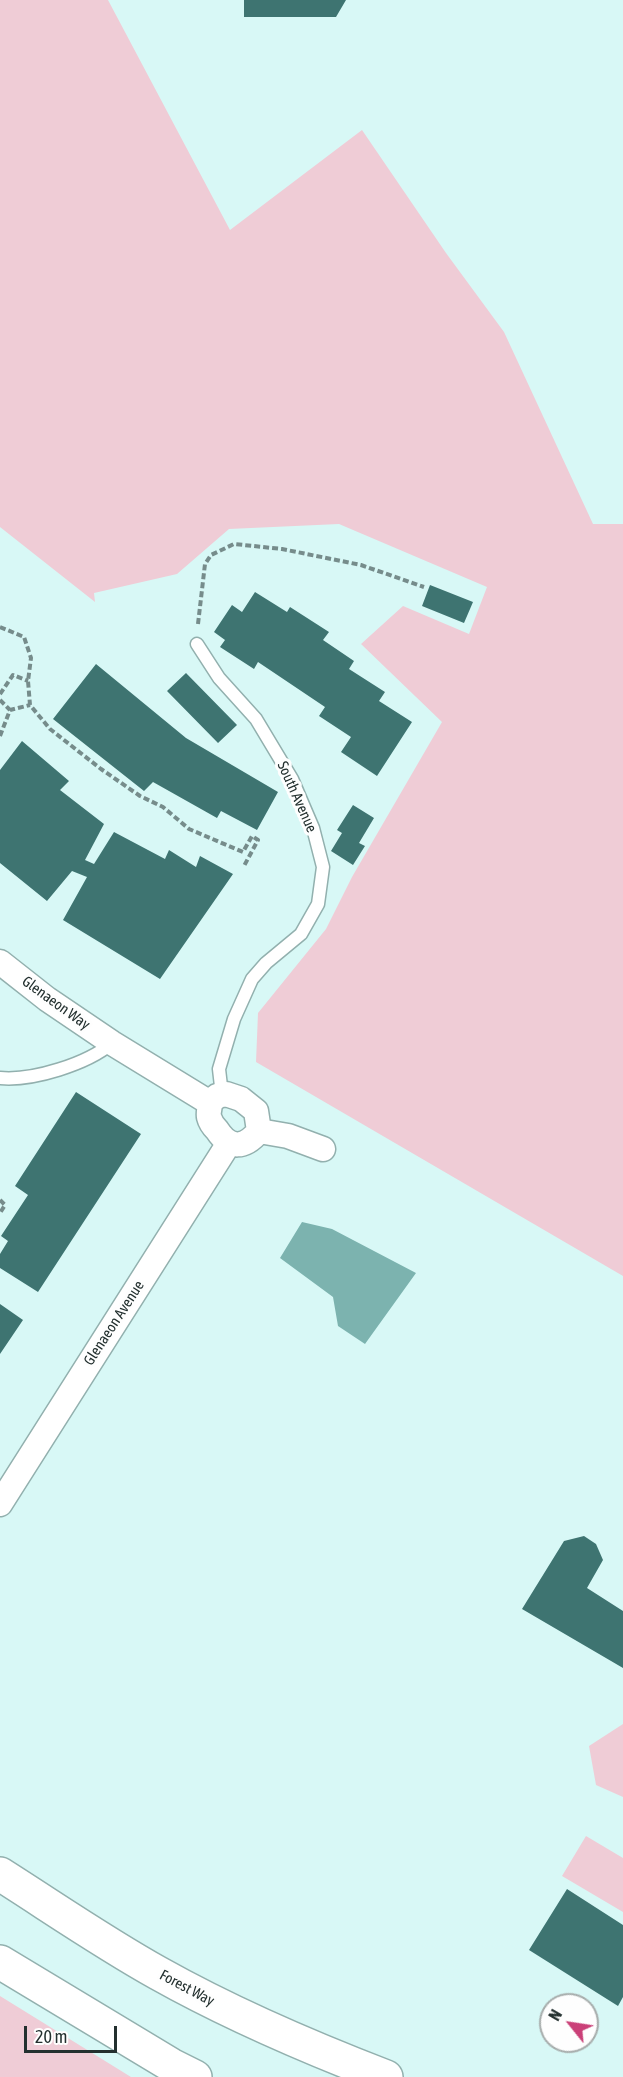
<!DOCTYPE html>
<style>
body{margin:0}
#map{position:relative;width:623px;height:2077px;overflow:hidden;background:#d8f8f6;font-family:"Asap Condensed",sans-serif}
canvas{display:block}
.north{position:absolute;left:539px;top:1993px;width:60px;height:60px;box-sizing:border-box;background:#fefefe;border:2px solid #a6acab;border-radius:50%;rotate:300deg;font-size:16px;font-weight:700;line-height:24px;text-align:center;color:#23302f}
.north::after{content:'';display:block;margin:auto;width:21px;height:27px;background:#ca4078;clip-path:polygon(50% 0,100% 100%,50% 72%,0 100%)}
.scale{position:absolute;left:24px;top:2026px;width:93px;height:27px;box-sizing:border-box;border:3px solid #23302f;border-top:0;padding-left:8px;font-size:18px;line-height:21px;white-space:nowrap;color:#23302f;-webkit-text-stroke:4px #fefefe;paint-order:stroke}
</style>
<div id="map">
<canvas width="623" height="2077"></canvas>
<div class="north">N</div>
<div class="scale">20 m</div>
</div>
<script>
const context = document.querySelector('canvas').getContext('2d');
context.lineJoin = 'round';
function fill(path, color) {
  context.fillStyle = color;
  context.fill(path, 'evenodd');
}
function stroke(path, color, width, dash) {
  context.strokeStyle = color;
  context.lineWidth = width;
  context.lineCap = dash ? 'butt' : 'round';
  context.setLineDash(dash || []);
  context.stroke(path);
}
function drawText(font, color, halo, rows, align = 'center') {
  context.font = font + ' "Asap Condensed",sans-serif';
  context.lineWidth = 6;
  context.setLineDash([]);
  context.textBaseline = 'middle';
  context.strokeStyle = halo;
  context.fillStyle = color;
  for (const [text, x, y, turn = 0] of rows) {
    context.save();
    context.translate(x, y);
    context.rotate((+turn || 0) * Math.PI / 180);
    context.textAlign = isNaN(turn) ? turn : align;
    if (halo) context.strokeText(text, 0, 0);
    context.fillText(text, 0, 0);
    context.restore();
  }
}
fill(new Path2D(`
 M 0,0 L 108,0 L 230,230 L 362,130 L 446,253 L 504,332 L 593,524 L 623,524 L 623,1276 L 256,1062 L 258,1013 L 326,929 L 352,877 L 442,722 L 361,644 L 403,606 L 469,634 L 487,587 L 339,524 L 229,529 L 177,574 L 94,593 L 95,602 L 0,527 Z
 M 623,1724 L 623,1797 L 596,1785 L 589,1746 Z
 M 586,1836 L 623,1858 L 623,1912 L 562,1876 Z
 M 0,1996 L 131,2077 L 0,2077 Z`), '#efccd6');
fill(new Path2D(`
 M 302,1222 L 332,1229 L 416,1273 L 365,1344 L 338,1326 L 333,1297 L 280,1258 Z`), '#7cb3af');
fill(new Path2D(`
 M 244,0 L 346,0 L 336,17 L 244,17 Z
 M 430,585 L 473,602 L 464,623 L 422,606 Z
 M 255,592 L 287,612 L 290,607 L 329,632 L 323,640 L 354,661 L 349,669 L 385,692 L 379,701 L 412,722 L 377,776 L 341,752 L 351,737 L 319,716 L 325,707 L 258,662 L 254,669 L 220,647 L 225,640 L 214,632 L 232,605 L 242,612 Z
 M 96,664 L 186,738 L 278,792 L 257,830 L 221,811 L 217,818 L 153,782 L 144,791 L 53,719 Z
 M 186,673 L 237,725 L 218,743 L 167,691 Z
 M 22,741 L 69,781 L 60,790 L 104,824 L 85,860 L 94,864 L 114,832 L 165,859 L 169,850 L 196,867 L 200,856 L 233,874 L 160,979 L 63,920 L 87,877 L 72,871 L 47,901 L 0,863 L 0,770 Z
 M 353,805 L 374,818 L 359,843 L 365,846 L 353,865 L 331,851 L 342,833 L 337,830 Z
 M 76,1092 L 141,1134 L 38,1292 L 0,1268 L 0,1254 L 8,1241 L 1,1236 L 28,1195 L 15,1186 Z
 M 0,1304 L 23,1320 L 0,1354 Z
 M 584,1536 L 596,1544 L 603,1560 L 587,1588 L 623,1611 L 623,1668 L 522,1609 L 564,1541 Z
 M 567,1889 L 623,1925 L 623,1997 L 618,2006 L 529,1950 Z`), '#3e7471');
const service = new Path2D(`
 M 197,644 L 219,678 L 256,719 L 292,779 L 313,828 L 323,867 L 318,904 L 301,934 L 266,963 L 252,979 L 234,1019 L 219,1069 L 222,1095
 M 0,1078 C 33,1081 87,1064 112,1043`);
const minor = new Path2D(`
 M 0,962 L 47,999 L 112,1043 L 210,1103
 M 226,1094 L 241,1099 L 256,1111 L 259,1131 C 245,1148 230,1150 217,1130 C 214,1127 210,1121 209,1117 C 208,1113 210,1107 210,1103 L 217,1096 Z
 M 259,1131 L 288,1136 L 323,1149
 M 0,1504 L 229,1143`);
const primary = new Path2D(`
 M 0,1874 C 52,1907 104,1943 158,1973 C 231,2014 308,2047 386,2077
 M 0,1962 L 171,2065 L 195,2077`);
stroke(service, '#92b0ae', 15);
stroke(minor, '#92b0ae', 27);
stroke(primary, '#92b0ae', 36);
stroke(new Path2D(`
 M 198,624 L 205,564 L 211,555 L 234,544 L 282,549 L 361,565 L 424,587
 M 0,627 L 24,637 L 31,658 L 28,681 L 30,705 L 50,729 L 101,769 L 140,796 L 163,807 L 189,829 L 243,852 L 252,836 L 258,840 L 244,866
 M 0,694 L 13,675 L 28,681
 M 0,700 L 10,710
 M 0,736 L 10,710 L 30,705
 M 0,1200 L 5,1205 L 0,1213`), '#768c8b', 4, [6, 3]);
stroke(service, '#fff', 12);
stroke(minor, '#fff', 24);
stroke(primary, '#fff', 33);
drawText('15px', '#23302f', '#fefefe', [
 ["South Avenue",297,797,66],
 ["Glenaeon Way",56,1003,36],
 ["Glenaeon Avenue",114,1323,-57],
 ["Forest Way",187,1988,28]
]);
</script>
